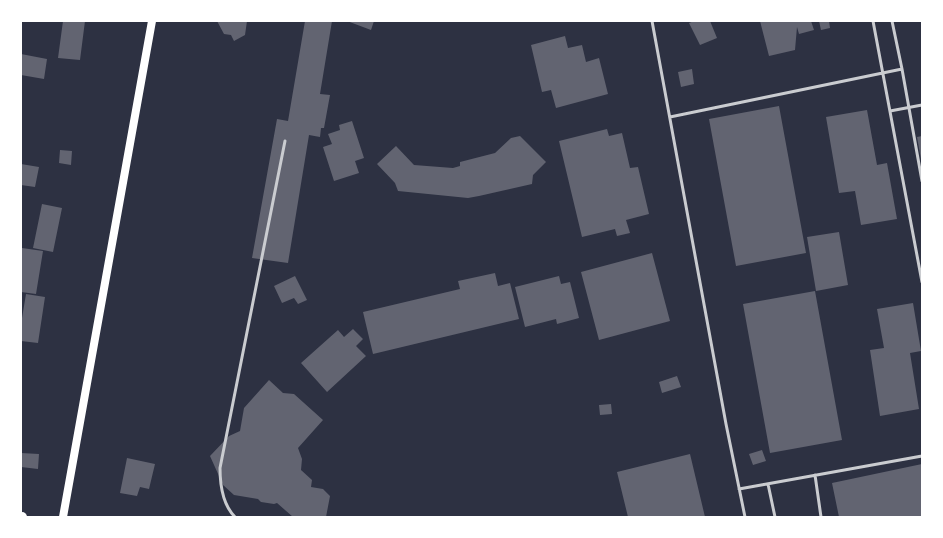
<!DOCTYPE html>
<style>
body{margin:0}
#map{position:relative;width:943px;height:538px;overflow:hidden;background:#2d3142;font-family:Barlow,sans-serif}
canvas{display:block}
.frame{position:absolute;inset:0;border:22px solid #fff;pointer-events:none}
</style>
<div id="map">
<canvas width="943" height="538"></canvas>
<div class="frame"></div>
</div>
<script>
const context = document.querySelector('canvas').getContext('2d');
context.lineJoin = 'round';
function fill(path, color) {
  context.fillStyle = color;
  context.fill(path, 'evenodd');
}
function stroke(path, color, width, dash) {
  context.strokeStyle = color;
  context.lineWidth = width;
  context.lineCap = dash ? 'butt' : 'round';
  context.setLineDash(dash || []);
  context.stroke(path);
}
fill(new Path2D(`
 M 63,21 L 85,21 L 80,60 L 58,58 Z
 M 217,21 L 247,21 L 245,35 L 234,41 L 231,35 L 224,34 Z
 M 305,21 L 332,21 L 320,94 L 330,95 L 324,128 L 321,128 L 320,137 L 309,135 L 288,263 L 252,258 L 277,119 L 288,121 Z
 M 347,21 L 374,21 L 371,30 Z
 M 694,21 L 710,21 L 717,38 L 700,45 L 689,23 Z
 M 760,21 L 811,21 L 814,30 L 799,34 L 797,27 L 795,50 L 769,56 Z
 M 819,21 L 829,21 L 830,28 L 821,30 Z
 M 565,36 L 568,48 L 582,45 L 586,62 L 599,58 L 608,94 L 556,108 L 551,90 L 542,92 L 531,45 Z
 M 21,54 L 47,59 L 44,79 L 21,75 Z
 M 692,69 L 694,84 L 681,87 L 678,72 Z
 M 779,106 L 806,253 L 736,266 L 709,119 Z
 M 867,110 L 877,165 L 887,163 L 897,219 L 861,225 L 855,191 L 839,193 L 826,117 Z
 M 352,121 L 364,158 L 355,161 L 359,173 L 334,181 L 323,147 L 332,144 L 328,134 L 340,130 L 339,125 Z
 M 607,129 L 609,136 L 622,133 L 630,168 L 638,167 L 649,214 L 626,220 L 630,233 L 617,236 L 615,229 L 582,237 L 559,141 Z
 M 520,136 L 546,162 L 533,175 L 532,184 L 479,196 L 468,198 L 398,191 L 395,183 L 377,164 L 396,146 L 414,165 L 453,168 L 460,166 L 460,162 L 495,153 L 511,138 Z
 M 922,136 L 922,159 L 921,159 L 917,137 Z
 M 60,150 L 72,151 L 71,165 L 59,163 Z
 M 21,164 L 39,167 L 35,187 L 21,185 Z
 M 42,204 L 62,208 L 53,252 L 33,248 Z
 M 839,232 L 848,285 L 816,291 L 807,237 Z
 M 22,248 L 43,251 L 36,294 L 21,292 Z
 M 652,253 L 670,321 L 599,340 L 581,272 Z
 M 495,273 L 498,286 L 510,283 L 519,319 L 373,354 L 363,312 L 460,289 L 458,281 Z
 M 295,276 L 307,300 L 298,304 L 294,298 L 282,303 L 274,286 Z
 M 559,276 L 561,284 L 570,282 L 579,318 L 557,324 L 556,319 L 525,327 L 515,287 Z
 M 815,291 L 842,440 L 770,453 L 743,304 Z
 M 26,294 L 45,297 L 38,343 L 21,341 L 21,324 Z
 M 913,303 L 921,351 L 910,353 L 919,409 L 880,416 L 870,350 L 884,348 L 877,309 Z
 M 353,329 L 363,339 L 356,346 L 366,356 L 327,392 L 301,363 L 338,330 L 344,337 Z
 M 677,376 L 681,387 L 662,393 L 659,382 Z
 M 269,380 L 283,393 L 294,394 L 323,420 L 298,448 L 302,459 L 301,470 L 312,480 L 311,487 L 323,489 L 330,496 L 326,517 L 293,517 L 277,503 L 274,504 L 261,502 L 258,499 L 234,495 L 223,485 L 210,456 L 229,436 L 240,431 L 244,408 Z
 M 611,404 L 612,414 L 600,415 L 599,405 Z
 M 762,450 L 766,461 L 753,465 L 749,454 Z
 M 21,453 L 39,454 L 38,469 L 21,467 Z
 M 690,454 L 705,517 L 628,517 L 617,472 Z
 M 127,458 L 155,464 L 149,489 L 140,487 L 137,496 L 120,493 Z
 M 922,464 L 922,517 L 839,517 L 832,483 Z`), '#626471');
stroke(new Path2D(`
 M 652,21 L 726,424 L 745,517
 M 873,21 L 922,282
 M 892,21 L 902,69 L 922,181
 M 890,111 L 922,105
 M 670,117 L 902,69
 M 815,475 L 821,517
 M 768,484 L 775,517
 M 739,489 L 922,456
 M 235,517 C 222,504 220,485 220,468 L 285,141`), '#caccd0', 3);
stroke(new Path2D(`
 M 63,517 L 152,21`), '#fff', 8);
stroke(new Path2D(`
 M 21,517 L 22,517`), '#fff', 10);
</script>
